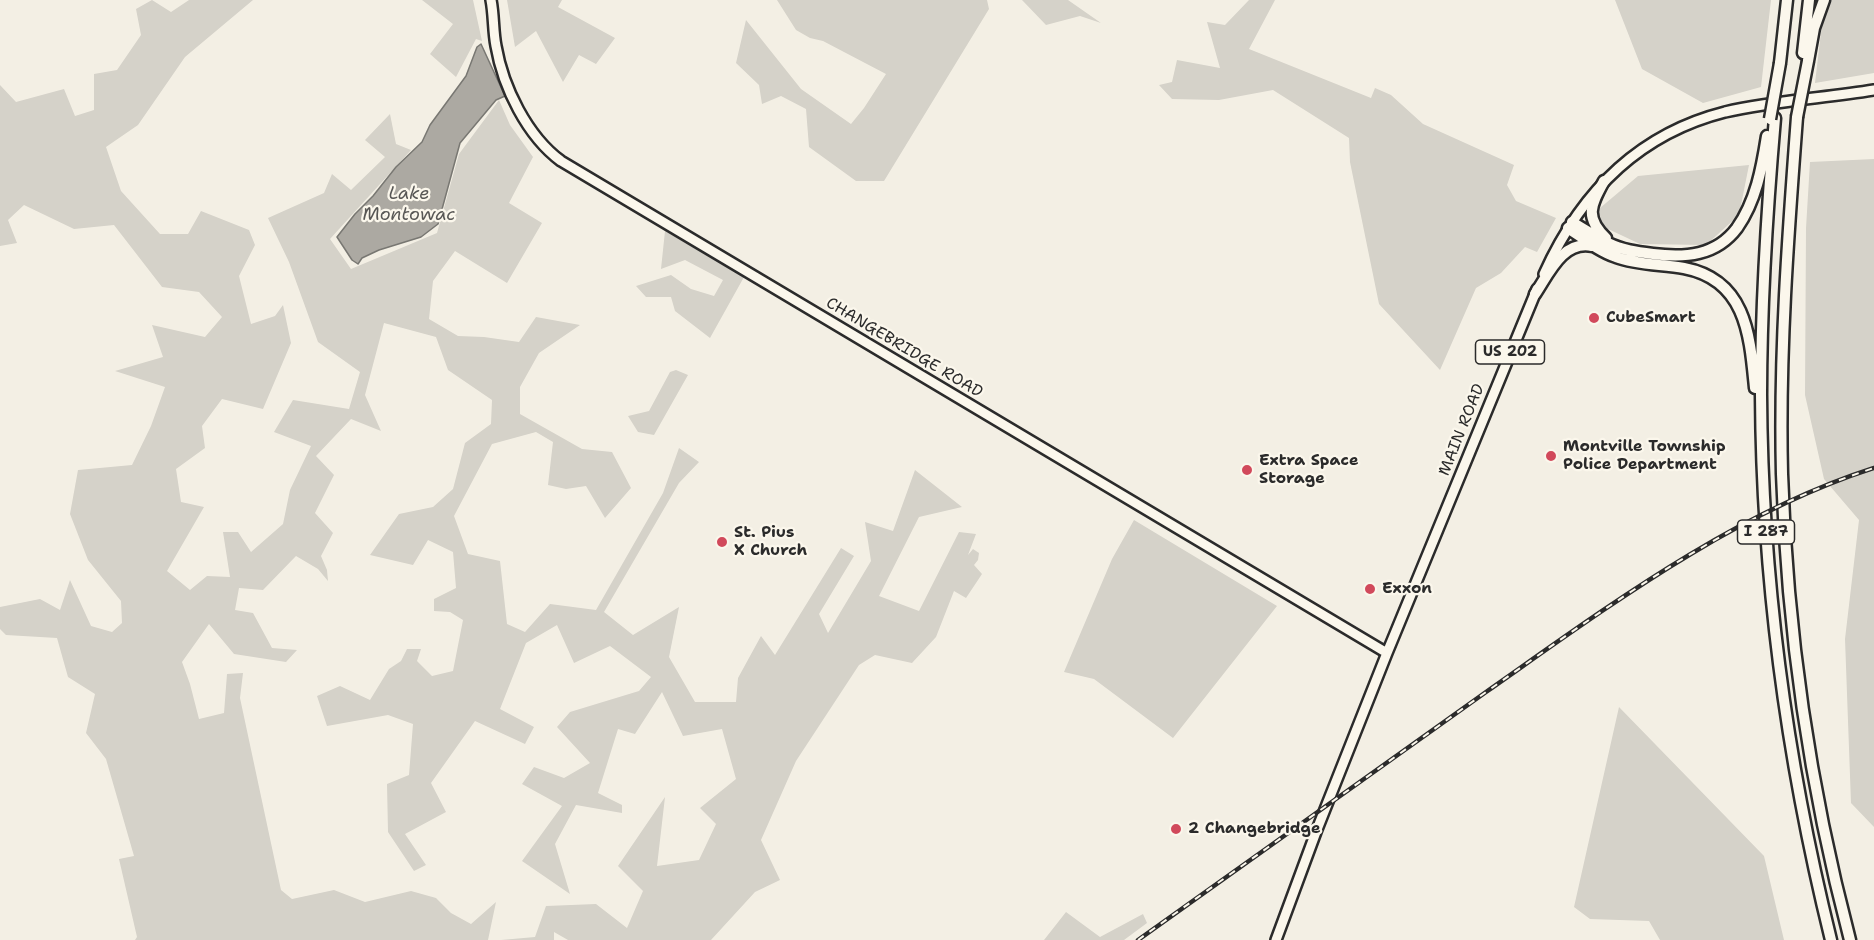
<!DOCTYPE html>
<style>
body{margin:0}
canvas{display:block;background:#f3efe4}
</style>
<canvas width="1874" height="940"></canvas>
<script>
const context = document.querySelector('canvas').getContext('2d');
context.lineJoin = 'round';
function fill(path, color) {
  context.fillStyle = color;
  context.fill(path, 'evenodd');
}
function stroke(path, color, width, dash) {
  context.strokeStyle = color;
  context.lineWidth = width;
  context.lineCap = dash ? 'butt' : 'round';
  context.setLineDash(dash || []);
  context.stroke(path);
}
function drawText(font, color, halo, rows, align = 'center') {
  context.font = font + ' "Shantell Sans",sans-serif';
  context.lineWidth = 4.5;
  context.setLineDash([]);
  context.textBaseline = 'middle';
  context.strokeStyle = halo;
  context.fillStyle = color;
  for (const [text, x, y, turn = 0] of rows) {
    context.save();
    context.translate(x, y);
    context.rotate((+turn || 0) * Math.PI / 180);
    context.textAlign = isNaN(turn) ? turn : align;
    if (halo) context.strokeText(text, 0, 0);
    context.fillText(text, 0, 0);
    context.restore();
  }
}
fill(new Path2D(`
 M 152,0 L 171,12 L 189,0 L 253,0 L 185,57 L 138,125 L 106,147 L 121,191 L 160,234 L 188,234 L 201,211 L 249,230 L 255,245 L 239,276 L 251,324 L 275,316 L 283,305 L 291,343 L 263,409 L 222,399 L 202,426 L 205,448 L 176,469 L 181,502 L 204,507 L 167,571 L 190,590 L 207,576 L 230,577 L 223,532 L 238,532 L 251,552 L 283,524 L 290,490 L 311,446 L 274,432 L 293,400 L 349,409 L 360,372 L 318,342 L 289,262 L 268,218 L 324,193 L 332,174 L 351,190 L 385,157 L 365,140 L 390,114 L 396,144 L 411,150 L 330,239 L 351,269 L 437,233 L 459,154 L 499,100 L 510,125 L 533,157 L 509,203 L 542,223 L 507,283 L 455,251 L 433,281 L 429,319 L 458,336 L 484,337 L 519,342 L 536,317 L 580,325 L 539,353 L 520,387 L 520,414 L 582,449 L 612,452 L 631,488 L 605,518 L 586,486 L 566,489 L 548,485 L 553,442 L 536,432 L 492,444 L 454,516 L 468,554 L 500,561 L 507,624 L 525,632 L 550,604 L 596,610 L 663,493 L 679,448 L 699,462 L 679,483 L 604,612 L 633,635 L 679,607 L 669,657 L 695,702 L 736,702 L 738,678 L 761,636 L 775,655 L 841,548 L 854,556 L 819,614 L 828,633 L 871,561 L 865,522 L 893,531 L 915,470 L 962,507 L 919,517 L 879,596 L 919,611 L 959,532 L 976,534 L 968,555 L 973,549 L 979,553 L 978,560 L 974,565 L 982,574 L 966,598 L 954,591 L 936,637 L 912,663 L 875,655 L 859,665 L 796,761 L 761,840 L 780,880 L 755,892 L 711,940 L 568,940 L 554,932 L 554,940 L 501,940 L 535,937 L 546,906 L 596,904 L 627,928 L 643,891 L 618,866 L 665,797 L 657,866 L 699,860 L 716,824 L 700,808 L 736,779 L 722,729 L 683,736 L 662,692 L 635,734 L 618,729 L 598,793 L 622,805 L 622,813 L 576,805 L 555,844 L 570,894 L 522,861 L 562,806 L 522,784 L 534,767 L 564,778 L 590,763 L 557,727 L 570,712 L 639,691 L 651,677 L 610,646 L 574,663 L 557,625 L 526,643 L 500,709 L 534,727 L 525,744 L 475,721 L 431,783 L 446,812 L 405,834 L 426,865 L 414,871 L 388,832 L 387,784 L 409,775 L 413,724 L 388,715 L 327,726 L 317,696 L 340,686 L 370,700 L 389,669 L 401,661 L 407,649 L 421,649 L 417,661 L 432,676 L 453,671 L 463,620 L 450,612 L 434,611 L 434,599 L 456,588 L 453,552 L 428,540 L 413,565 L 370,555 L 399,514 L 433,507 L 453,489 L 465,443 L 491,424 L 492,400 L 448,370 L 436,337 L 384,323 L 365,395 L 381,431 L 351,419 L 316,456 L 334,475 L 315,513 L 333,533 L 321,556 L 327,570 L 328,581 L 318,569 L 296,556 L 263,590 L 239,588 L 235,610 L 253,613 L 272,648 L 297,650 L 286,662 L 234,654 L 209,624 L 182,662 L 190,684 L 199,719 L 224,713 L 227,674 L 243,673 L 240,698 L 281,890 L 292,899 L 334,890 L 365,902 L 411,891 L 436,898 L 451,913 L 471,924 L 496,902 L 488,940 L 135,940 L 137,937 L 119,859 L 134,856 L 106,759 L 86,733 L 95,694 L 68,677 L 57,638 L 6,635 L 0,629 L 0,607 L 40,599 L 60,610 L 70,580 L 91,626 L 112,632 L 122,623 L 121,601 L 88,560 L 70,514 L 78,470 L 132,465 L 151,426 L 165,387 L 115,371 L 163,357 L 152,325 L 205,337 L 222,317 L 199,292 L 162,287 L 114,225 L 74,229 L 24,205 L 8,220 L 17,243 L 0,246 L 0,85 L 16,102 L 64,89 L 75,116 L 94,110 L 94,74 L 117,70 L 141,35 L 136,9 Z
 M 422,0 L 473,0 L 482,41 L 476,39 L 456,77 L 430,54 L 453,24 Z
 M 507,0 L 562,0 L 558,7 L 615,38 L 596,64 L 579,55 L 563,82 L 536,31 L 515,47 Z
 M 777,0 L 987,0 L 989,9 L 884,181 L 856,181 L 809,147 L 806,109 L 781,96 L 762,104 L 759,85 L 736,63 L 746,20 L 801,89 L 851,124 L 864,108 L 886,74 L 823,41 L 810,38 L 796,30 Z
 M 1022,0 L 1068,0 L 1101,23 L 1080,16 L 1046,25 Z
 M 1249,0 L 1275,0 L 1249,49 L 1371,98 L 1375,88 L 1391,95 L 1423,124 L 1514,165 L 1507,185 L 1516,201 L 1556,218 L 1537,252 L 1525,247 L 1501,273 L 1476,288 L 1440,370 L 1379,304 L 1350,162 L 1349,138 L 1273,90 L 1219,100 L 1172,99 L 1159,85 L 1172,82 L 1177,60 L 1220,68 L 1207,22 L 1225,25 Z
 M 1615,0 L 1771,0 L 1761,87 L 1703,103 L 1642,69 Z
 M 1830,0 L 1874,0 L 1874,73 L 1815,83 L 1823,15 Z
 M 1874,159 L 1874,827 L 1851,803 L 1845,639 L 1859,520 L 1824,479 L 1805,395 L 1806,228 L 1810,162 Z
 M 1749,165 L 1739,215 L 1706,245 L 1640,244 L 1606,228 L 1576,244 L 1600,208 L 1638,176 Z
 M 665,231 L 744,277 L 710,338 L 675,311 L 671,297 L 646,297 L 636,286 L 671,275 L 691,289 L 714,296 L 723,280 L 685,260 L 661,269 Z
 M 676,370 L 688,375 L 654,435 L 638,432 L 628,416 L 649,411 L 670,372 Z
 M 1134,520 L 1277,606 L 1173,738 L 1094,679 L 1064,672 L 1112,559 Z
 M 1619,707 L 1764,856 L 1784,940 L 1660,940 L 1649,921 L 1590,919 L 1574,907 Z
 M 1066,912 L 1100,937 L 1143,914 L 1147,923 L 1124,940 L 1044,940 Z`), '#d5d2c9');
const water = new Path2D(`
 M 481,44 L 505,96 L 496,100 L 460,143 L 438,224 L 421,237 L 379,250 L 362,258 L 358,264 L 352,260 L 337,237 L 355,214 L 373,196 L 396,167 L 422,142 L 430,125 L 466,76 L 477,47 Z`);
fill(water, '#aca9a2');
stroke(water, '#787772', 1.5);
const major = new Path2D(`
 M 491,0 C 494,15 493,31 496,46 C 503,87 527,136 561,161 L 1387,653
 M 1544,274 C 1580,194 1638,134 1725,112 C 1773,101 1825,98 1874,90
 M 1276,940 L 1316,832 L 1387,653 L 1537,289`);
const highway = new Path2D(`
 M 1803,53 L 1809,0
 M 1808,61 L 1814,28 L 1824,0
 M 1780,63 L 1787,0
 M 1797,117 C 1788,236 1779,355 1782,474 C 1787,631 1810,788 1850,940
 M 1775,118 C 1767,210 1761,303 1761,395 C 1762,579 1787,762 1831,940
 M 1604,181 C 1591,205 1584,217 1606,238
 M 1572,222 C 1584,229 1596,237 1608,243 C 1622,250 1637,252 1653,254 C 1685,258 1716,256 1737,228 C 1756,201 1762,168 1767,136
 M 1568,228 C 1583,238 1598,251 1616,257 C 1637,265 1662,264 1684,268 C 1747,280 1750,337 1755,388
 M 1535,294 C 1549,273 1563,240 1592,246`);
stroke(major, '#2b2b2b', 14);
stroke(highway, '#2b2b2b', 15);
stroke(major, '#fbf7ec', 9);
stroke(highway, '#fbf7ec', 10);
const rail = new Path2D(`
 M 1138,940 C 1254,857 1370,775 1486,692 C 1606,608 1733,513 1874,468`);
stroke(rail, '#2b2b2b', 4.5);
stroke(rail, '#fbf7ec', 2, [7]);
const highwayBridge = new Path2D(`
 M 1797,117 L 1808,61
 M 1770,119 L 1780,63`);
stroke(highwayBridge, '#2b2b2b', 15, []);
stroke(highwayBridge, '#fbf7ec', 10);
for (const [x, y, r, color] of [
 [1594,318,6,"#d1495b"],
 [1551,456,6,"#d1495b"],
 [1247,470,6,"#d1495b"],
 [722,542,6,"#d1495b"],
 [1370,589,6,"#d1495b"],
 [1176,829,6,"#d1495b"]
]) {
  const dot = new Path2D();
  dot.arc(x, y, r, 0, 2 * Math.PI);
  context.fillStyle = color;
  context.fill(dot);
  stroke(dot, '#fbf7ec', 2);
}
for (const [x, y, w] of [
 [1510,352,69],
 [1766,532,57]
]) {
  const box = new Path2D();
  box.roundRect(x - w / 2, y - 12, w, 24, 4.5);
  context.fillStyle = '#fbf7ec';
  context.fill(box);
  stroke(box, '#2b2b2b', 1.5);
}
drawText('bold 15px', '#2b2b2b', null, [
 ["US 202",1510,352],
 ["I 287",1766,532]
]);
drawText('bold 16px', '#2b2b2b', '#fbf7ec', [
 ["CubeSmart",1606,318],
 ["Montville Township",1563,447],
 ["Police Department",1563,465],
 ["Extra Space",1259,461],
 ["Storage",1259,479],
 ["St. Pius",734,533],
 ["X Church",734,551],
 ["Exxon",1382,589],
 ["2 Changebridge",1188,829]
], 'left');
drawText('16px', '#2b2b2b', '#fbf7ec', [
 ["CHANGEBRIDGE ROAD",904,348,31],
 ["MAIN ROAD",1462,430,-68]
]);
drawText('italic 18px', '#585755', '#fbf7ec', [
 ["Lake",409,194],
 ["Montowac",409,215]
]);
</script>
